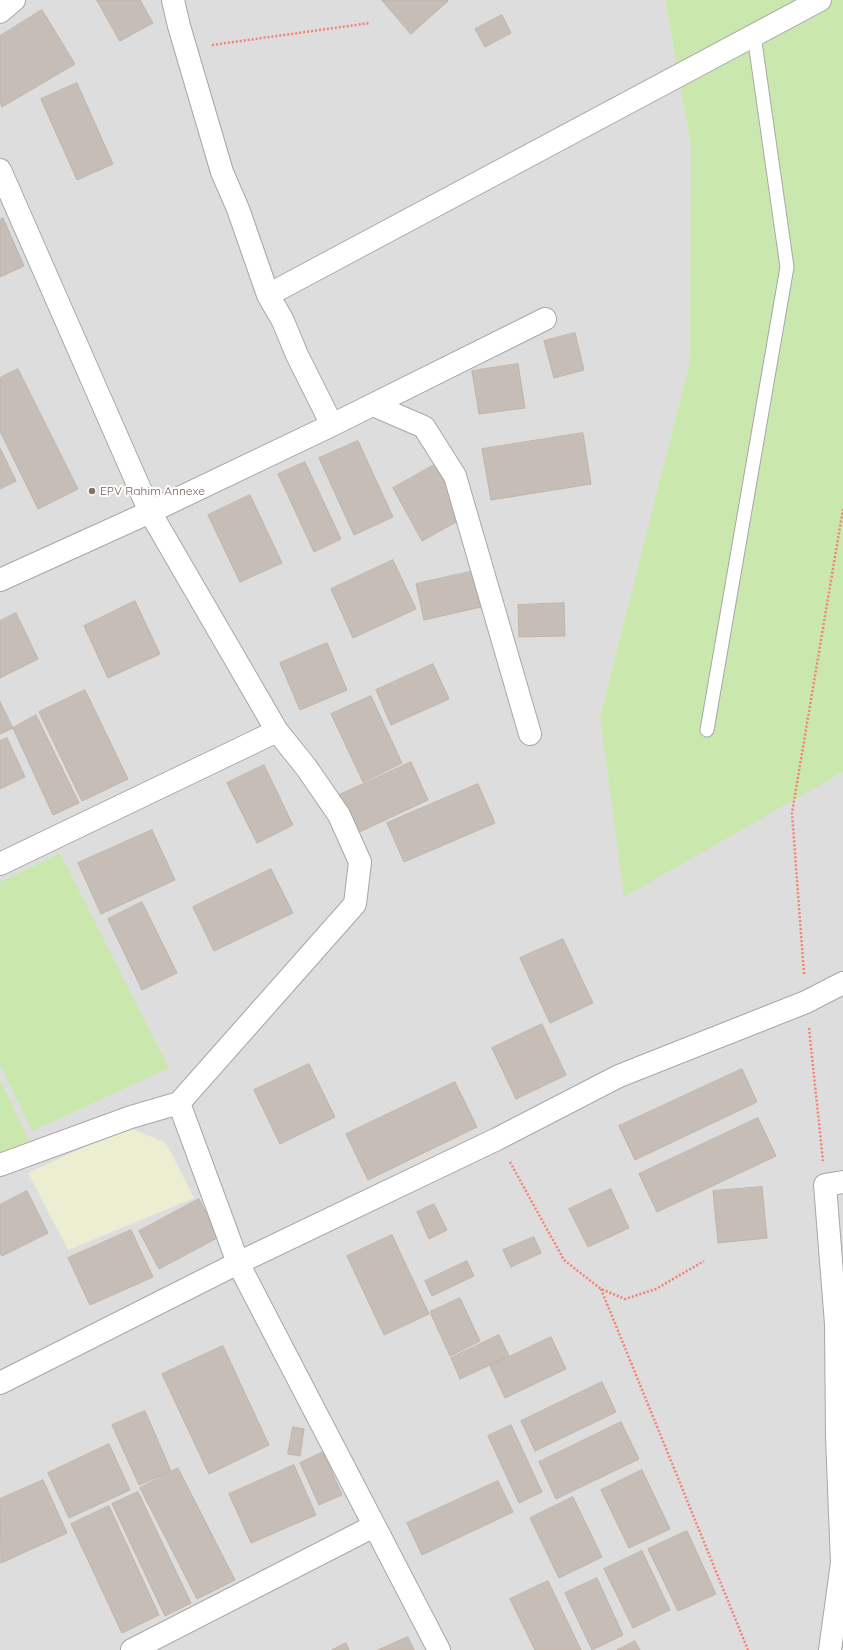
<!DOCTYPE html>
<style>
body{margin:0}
canvas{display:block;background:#f0ede6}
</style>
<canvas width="843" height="1650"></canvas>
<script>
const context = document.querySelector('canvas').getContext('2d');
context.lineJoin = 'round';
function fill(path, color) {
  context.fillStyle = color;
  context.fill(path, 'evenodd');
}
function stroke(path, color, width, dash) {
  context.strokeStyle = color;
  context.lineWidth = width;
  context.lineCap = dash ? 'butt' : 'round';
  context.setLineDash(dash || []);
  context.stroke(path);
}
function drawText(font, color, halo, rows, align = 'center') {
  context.font = font + ' Quicksand,sans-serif';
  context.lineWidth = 4;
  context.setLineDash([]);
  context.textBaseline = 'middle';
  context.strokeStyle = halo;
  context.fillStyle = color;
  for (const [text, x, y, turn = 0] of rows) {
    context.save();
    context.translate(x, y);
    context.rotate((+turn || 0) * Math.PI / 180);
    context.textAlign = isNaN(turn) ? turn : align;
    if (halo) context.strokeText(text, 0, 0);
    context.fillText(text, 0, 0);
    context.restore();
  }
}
fill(new Path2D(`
 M 0,0 L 665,0 L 691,147 L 690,361 L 600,716 L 831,779 L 843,772 L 843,1650 L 0,1650 Z`), '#dedddd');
fill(new Path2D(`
 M 128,1127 L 166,1143 L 194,1198 L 68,1250 L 28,1173 Z`), '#eceed2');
fill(new Path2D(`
 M 665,0 L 843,0 L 843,772 L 624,897 L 600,716 L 690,361 L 691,147 Z
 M 60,853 L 169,1068 L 32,1131 L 0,1065 L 0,882 Z
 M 0,1080 L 29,1140 L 0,1154 Z`), '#cae8ae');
const building = new Path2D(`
 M 97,0 L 140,0 L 153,23 L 120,41 Z
 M 382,0 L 447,0 L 448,1 L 411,34 Z
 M 42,10 L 75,64 L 2,107 L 0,103 L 0,36 Z
 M 502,15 L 511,33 L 485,47 L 475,29 Z
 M 77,83 L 113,164 L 77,180 L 41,99 Z
 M 3,218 L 24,266 L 0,277 L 0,220 Z
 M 575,333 L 584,370 L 554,378 L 544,341 Z
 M 518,364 L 525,408 L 479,414 L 472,371 Z
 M 18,369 L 78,489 L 38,509 L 0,431 L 0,378 Z
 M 583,433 L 591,484 L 491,500 L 482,449 Z
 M 358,441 L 393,517 L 354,535 L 319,458 Z
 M 0,448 L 16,481 L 0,489 Z
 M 305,462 L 341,539 L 314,552 L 278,474 Z
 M 436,464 L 465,517 L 422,541 L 393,488 Z
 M 250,495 L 282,563 L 240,582 L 208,515 Z
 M 393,560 L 416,609 L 353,638 L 331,589 Z
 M 474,571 L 481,607 L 424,620 L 416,584 Z
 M 135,601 L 160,654 L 108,678 L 84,626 Z
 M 564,603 L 565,636 L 519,637 L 518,605 Z
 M 16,613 L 38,659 L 0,678 L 0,621 Z
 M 327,643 L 347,690 L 300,710 L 280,663 Z
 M 433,664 L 449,699 L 391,725 L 376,690 Z
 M 85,690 L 128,779 L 82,801 L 39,712 Z
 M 371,696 L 402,763 L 363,782 L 331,714 Z
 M 0,702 L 13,728 L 0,734 Z
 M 36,715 L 79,803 L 53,815 L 13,728 Z
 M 7,738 L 25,777 L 0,789 L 0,741 Z
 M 411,762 L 428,800 L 353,835 L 335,797 Z
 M 264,765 L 293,825 L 257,843 L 227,783 Z
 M 478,784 L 495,823 L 404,862 L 387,823 Z
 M 152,830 L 175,880 L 101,914 L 78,863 Z
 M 271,869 L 293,913 L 214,951 L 193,907 Z
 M 142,902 L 177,973 L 142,990 L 108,919 Z
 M 563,939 L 593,1003 L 550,1023 L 520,958 Z
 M 542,1024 L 566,1075 L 516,1099 L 492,1048 Z
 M 309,1064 L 335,1117 L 280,1144 L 254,1090 Z
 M 742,1069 L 757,1102 L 635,1160 L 619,1126 Z
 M 455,1082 L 477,1127 L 368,1180 L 346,1134 Z
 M 758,1118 L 776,1156 L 657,1212 L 639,1174 Z
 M 762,1187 L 767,1238 L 718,1243 L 713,1191 Z
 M 611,1189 L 629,1228 L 588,1247 L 569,1209 Z
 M 27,1191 L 48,1233 L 2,1256 L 0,1253 L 0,1205 Z
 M 199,1199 L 219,1237 L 159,1269 L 139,1231 Z
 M 434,1204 L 447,1230 L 429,1239 L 417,1212 Z
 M 131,1230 L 153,1277 L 90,1305 L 68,1258 Z
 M 392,1235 L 429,1314 L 384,1335 L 347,1256 Z
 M 534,1237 L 541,1253 L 511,1267 L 503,1250 Z
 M 467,1261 L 474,1276 L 432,1296 L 425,1281 Z
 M 460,1298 L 480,1341 L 450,1356 L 430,1312 Z
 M 499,1335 L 509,1356 L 460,1379 L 451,1358 Z
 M 551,1337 L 566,1369 L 505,1398 L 490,1366 Z
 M 223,1346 L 269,1445 L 209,1474 L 162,1374 Z
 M 602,1382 L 616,1412 L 535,1451 L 521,1421 Z
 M 145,1411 L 171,1471 L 139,1485 L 112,1425 Z
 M 621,1422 L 639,1459 L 556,1499 L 539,1462 Z
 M 511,1425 L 542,1492 L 519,1503 L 488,1436 Z
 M 293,1427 L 304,1429 L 300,1456 L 288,1454 Z
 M 109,1444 L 130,1490 L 69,1518 L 48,1473 Z
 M 323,1452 L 342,1495 L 319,1505 L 300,1463 Z
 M 294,1465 L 316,1515 L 251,1543 L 229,1494 Z
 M 178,1468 L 235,1580 L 197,1599 L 140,1488 Z
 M 642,1470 L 670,1529 L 629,1548 L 601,1490 Z
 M 43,1480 L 67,1533 L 1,1563 L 0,1499 Z
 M 498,1481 L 513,1512 L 422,1555 L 407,1523 Z
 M 138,1492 L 191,1603 L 165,1616 L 112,1504 Z
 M 573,1497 L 602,1557 L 559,1578 L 530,1518 Z
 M 109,1506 L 159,1615 L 122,1633 L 71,1524 Z
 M 687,1531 L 716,1594 L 678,1611 L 648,1549 Z
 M 642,1551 L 670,1610 L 633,1628 L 604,1569 Z
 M 597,1578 L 623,1635 L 592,1650 L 565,1593 Z
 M 548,1581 L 581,1650 L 535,1650 L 510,1599 Z
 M 408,1637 L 414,1650 L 378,1650 Z
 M 635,1641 L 640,1650 L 617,1650 Z
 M 346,1643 L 349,1650 L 332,1650 Z`);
fill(building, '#c5bdb6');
stroke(building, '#c1b4a9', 1);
const lane = new Path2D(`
 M 707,730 L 787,267 L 754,35`);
const street = new Path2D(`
 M 173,0 L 179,26 L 222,172 L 238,209 L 268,295 L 283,321 L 297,355 L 332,425
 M 0,12 L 14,0
 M 0,170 L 150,512 L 277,731 L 306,767 L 339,815 L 360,862 L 355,904 L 179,1103 L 131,1117 L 0,1165
 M 268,295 L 820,0
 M 373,405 L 424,427 L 455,476 L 530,734
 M 0,580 L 150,512 L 332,425 L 545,319
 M 0,864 L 277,731
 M 179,1103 L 238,1263 L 439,1650
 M 0,1383 L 238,1263 L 497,1139 L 619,1076 L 806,1002 L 843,983
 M 132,1650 L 374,1526
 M 830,1650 L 842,1563 L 837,1437 L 836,1324 L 825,1185 L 843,1182`);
stroke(lane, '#a7a7a7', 15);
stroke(street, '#a7a7a7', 24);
stroke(new Path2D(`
 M 212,45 L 370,23
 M 804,974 L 792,813 L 843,509
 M 809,1028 L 823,1161
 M 510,1162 L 564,1260 L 601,1289 L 625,1299 L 656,1289 L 704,1261
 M 601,1289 L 748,1650`), '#f68171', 2.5, [2, 2]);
stroke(lane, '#fff', 13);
stroke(street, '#fff', 22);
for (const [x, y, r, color] of [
 [92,491,4,"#8d6e63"]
]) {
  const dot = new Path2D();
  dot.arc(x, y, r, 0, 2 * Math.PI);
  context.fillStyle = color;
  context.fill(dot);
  stroke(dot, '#fff', 1.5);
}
drawText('12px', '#785e54', '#fff', [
 ["EPV Rahim Annexe",100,491]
], 'left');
</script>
